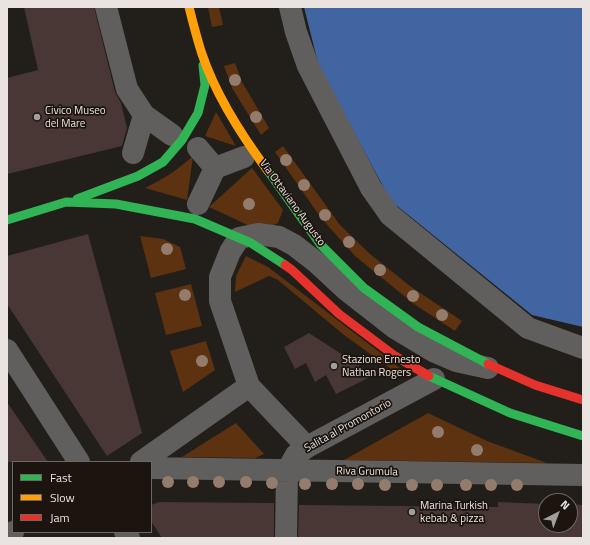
<!DOCTYPE html>
<style>
body{margin:0}
#map{position:relative;width:590px;height:545px;overflow:hidden;background:#221e1a;font-family:"Titillium Web",sans-serif}
canvas{display:block}
.frame{position:absolute;inset:0;border:8px solid #eae3df;pointer-events:none}
.legend{position:absolute;left:12px;top:461px;width:140px;height:72px;box-sizing:border-box;background:#1c140e;border:1px solid #6e6762;margin:0;padding:5px 7px;list-style:none;font-size:12px;color:#eae3df}
.legend li{display:flex;align-items:center;gap:8px;height:20px}
.legend b{width:20px;border:1px solid #6e6762}
.north{position:absolute;left:538px;top:493px;width:40px;height:40px;box-sizing:border-box;background:#1c140e;border:1px solid #6e6762;border-radius:50%;rotate:42deg;font-size:11px;font-weight:700;line-height:16px;text-align:center;color:#eae3df}
.north::after{content:'';display:block;margin:auto;width:14px;height:18px;background:#a49e9a;clip-path:polygon(50% 0,100% 100%,50% 72%,0 100%)}
</style>
<div id="map">
<canvas width="590" height="545"></canvas>
<div class="frame"></div>
<ul class="legend">
<li><b style="height:5px;background:#30b455"></b>Fast</li>
<li><b style="height:5px;background:#ff9f0a"></b>Slow</li>
<li><b style="height:5px;background:#e5322d"></b>Jam</li>
</ul>
<div class="north">N</div>
</div>
<script>
const context = document.querySelector('canvas').getContext('2d');
context.lineJoin = 'round';
function fill(path, color) {
  context.fillStyle = color;
  context.fill(path, 'evenodd');
}
function stroke(path, color, width, dash) {
  context.strokeStyle = color;
  context.lineWidth = width;
  context.lineCap = dash ? 'butt' : 'round';
  context.setLineDash(dash || []);
  context.stroke(path);
}
function drawText(font, color, halo, rows, align = 'center') {
  context.font = font + ' "Titillium Web",sans-serif';
  context.lineWidth = 3.5;
  context.setLineDash([]);
  context.textBaseline = 'middle';
  context.strokeStyle = halo;
  context.fillStyle = color;
  for (const [text, x, y, turn = 0] of rows) {
    context.save();
    context.translate(x, y);
    context.rotate((+turn || 0) * Math.PI / 180);
    context.textAlign = isNaN(turn) ? turn : align;
    if (halo) context.strokeText(text, 0, 0);
    context.fillText(text, 0, 0);
    context.restore();
  }
}
fill(new Path2D(`
 M 208,7 L 219,7 L 223,25 L 212,27 Z
 M 235,63 L 242,82 L 269,128 L 261,135 L 232,88 L 224,66 Z
 M 216,112 L 236,146 L 205,136 Z
 M 283,146 L 340,225 L 370,254 L 410,286 L 462,321 L 455,331 L 414,304 L 355,256 L 321,218 L 275,152 Z
 M 193,156 L 187,200 L 145,188 C 164,179 177,170 193,156 Z
 M 252,168 L 283,210 L 278,223 L 268,228 L 254,228 L 209,207 Z
 M 140,236 L 163,239 L 180,247 L 186,269 L 151,278 Z
 M 246,256 L 268,267 L 404,371 L 401,376 L 344,335 L 278,280 L 269,276 L 235,292 L 236,276 Z
 M 191,284 L 202,326 L 166,335 L 155,293 Z
 M 206,341 L 215,370 L 183,392 L 170,351 Z
 M 428,413 L 487,441 L 547,463 L 344,460 Z
 M 236,423 L 264,454 L 255,458 L 182,457 Z`), '#5c3210');
fill(new Path2D(`
 M 304,7 L 583,7 L 583,327 L 532,315 L 391,201 L 319,67 Z`), '#4165a1');
fill(new Path2D(`
 M 24,7 L 94,7 L 115,92 L 121,103 L 127,128 L 122,146 L 7,174 L 7,78 L 38,70 Z
 M 88,234 L 142,433 L 107,456 L 7,304 L 7,256 Z
 M 309,333 L 374,375 L 336,394 L 326,375 L 315,382 L 306,363 L 295,369 L 284,347 Z
 M 7,402 L 48,462 L 7,462 Z
 M 159,502 L 274,503 L 274,538 L 162,538 L 151,521 L 151,505 Z
 M 498,502 L 546,504 L 546,525 L 570,525 L 570,504 L 583,505 L 583,538 L 298,538 L 299,505 L 498,507 Z`), '#483734');
stroke(new Path2D(`
 M 106,7 L 127,89 L 144,115 L 172,135
 M 290,7 L 296,32 L 308,66 L 371,188 L 390,215 L 528,328 L 583,348
 M 198,148 L 215,168
 M 133,153 L 144,115
 M 198,204 L 215,168 L 244,157
 M 7,350 L 79,462
 M 307,447 L 249,386 L 220,301 L 220,277 L 230,252 L 239,238 L 258,234 L 279,237 L 294,245 L 316,262 L 345,289 L 395,328 L 435,352 L 456,361 L 488,368
 M 141,462 L 249,386
 M 151,468 L 583,475
 M 125,532 L 129,538
 M 7,536 L 13,532
 M 286,538 L 287,471 L 296,455 L 307,447 L 434,379`), '#605f5d', 22);
stroke(new Path2D(`
 M 268,171 L 320,244 L 364,288 L 418,327 L 488,364
 M 77,199 L 138,176 L 163,162 L 182,140 L 198,113 L 205,85 L 203,65
 M 7,220 L 66,202 L 116,204 L 195,219 L 251,243 L 285,265
 M 429,376 L 510,413 L 583,436`), '#30b455', 9);
stroke(new Path2D(`
 M 189,7 C 193,23 197,39 202,54 C 216,96 242,136 268,171`), '#ff9f0a', 9);
stroke(new Path2D(`
 M 285,265 L 292,270 L 339,314 L 395,356 L 429,376
 M 488,364 L 535,385 L 583,400`), '#e5322d', 9);
context.fillStyle = '#947c6c';
for (const [x, y] of [
 [235,80],
 [256,117],
 [286,160],
 [304,185],
 [249,204],
 [325,215],
 [349,242],
 [167,249],
 [380,270],
 [185,295],
 [413,296],
 [442,315],
 [202,361],
 [438,432],
 [477,450],
 [168,482],
 [193,482],
 [219,482],
 [246,482],
 [272,483],
 [305,484],
 [332,484],
 [358,484],
 [385,485],
 [412,485],
 [437,485],
 [466,485],
 [491,485],
 [517,485]
]) {
  context.beginPath();
  context.arc(x, y, 6, 0, 2 * Math.PI);
  context.fill();
}
for (const [x, y, r, color] of [
 [37,117,4,"#a49e9a"],
 [334,366,4,"#a49e9a"],
 [412,512,4,"#a49e9a"]
]) {
  const dot = new Path2D();
  dot.arc(x, y, r, 0, 2 * Math.PI);
  context.fillStyle = color;
  context.fill(dot);
  stroke(dot, '#1c140e', 1.5);
}
drawText('11px', '#eae3df', '#1c140e', [
 ["Civico Museo",45,111],
 ["del Mare",45,124],
 ["Stazione Ernesto",342,360],
 ["Nathan Rogers",342,373],
 ["Marina Turkish",420,506],
 ["kebab & pizza",420,519]
], 'left');
drawText('11px', '#eae3df', '#1c140e', [
 ["Via Ottaviano Augusto",292,203,54],
 ["Salita al Promontorio",348,426,-29],
 ["Riva Grumula",367,472,1]
]);
</script>
